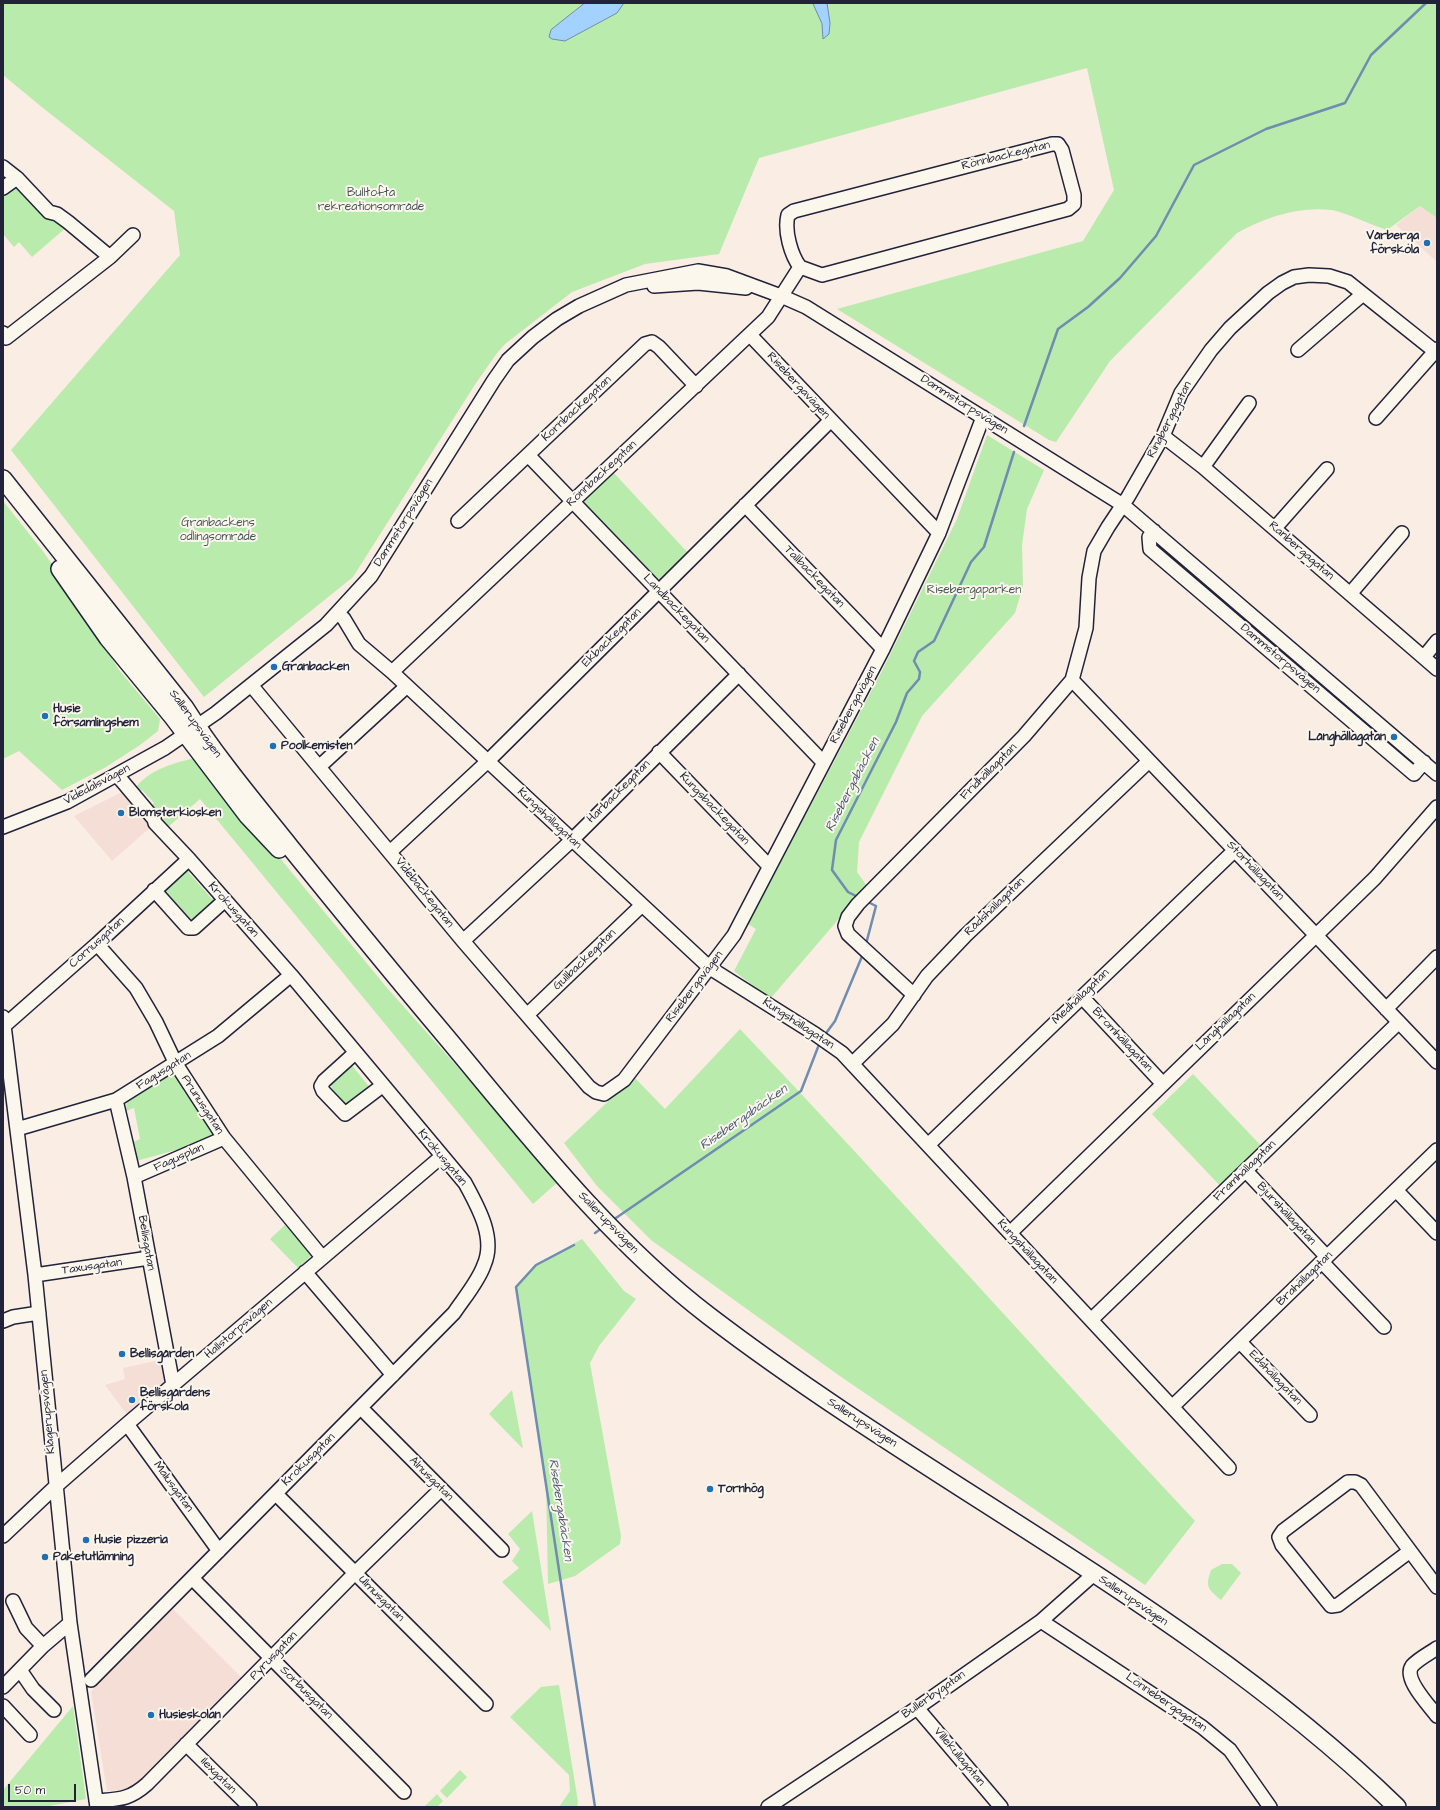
<!DOCTYPE html>
<meta charset="utf-8">
<style>
body{margin:0}
#map{position:relative;width:1440px;height:1810px;overflow:hidden;background:#faede3;font-family:"Architects Daughter",sans-serif}
canvas{display:block}
.frame{position:absolute;inset:0;border:4px solid #22223b;pointer-events:none}
.scale{position:absolute;left:8px;top:1784px;width:68px;height:18px;box-sizing:border-box;border:2px solid #22223b;border-top:0;padding-left:5px;font-size:12px;line-height:14px;white-space:nowrap;color:#22223b;-webkit-text-stroke:3px #fbf7ec;paint-order:stroke}
</style>
<div id="map">
<canvas width="1440" height="1810"></canvas>
<div class="frame"></div>
<div class="scale">50 m</div>
</div>
<script>
const context = document.querySelector('canvas').getContext('2d');
context.lineJoin = 'round';
function fill(path, color) {
  context.fillStyle = color;
  context.fill(path, 'evenodd');
}
function stroke(path, color, width, dash) {
  context.strokeStyle = color;
  context.lineWidth = width;
  context.lineCap = dash ? 'butt' : 'round';
  context.setLineDash(dash || []);
  context.stroke(path);
}
function drawText(font, color, halo, rows, align = 'center') {
  context.font = font + ' "Architects Daughter",sans-serif';
  context.lineWidth = 4;
  context.setLineDash([]);
  context.textBaseline = 'middle';
  context.strokeStyle = halo;
  context.fillStyle = color;
  for (const [text, x, y, turn = 0] of rows) {
    context.save();
    context.translate(x, y);
    context.rotate((+turn || 0) * Math.PI / 180);
    context.textAlign = isNaN(turn) ? turn : align;
    if (halo) context.strokeText(text, 0, 0);
    context.fillText(text, 0, 0);
    context.restore();
  }
}
fill(new Path2D(`
 M 1420,206 L 1437,218 L 1437,262 L 1396,225 Z
 M 122,792 L 152,826 L 112,861 L 74,816 Z
 M 160,1360 L 167,1384 L 128,1416 L 105,1385 L 125,1379 L 123,1368 Z
 M 173,1609 L 243,1679 L 134,1789 L 107,1791 L 91,1692 L 103,1678 Z`), '#f5ded5');
fill(new Path2D(`
 M 3,3 L 1437,3 L 1437,218 L 1420,206 L 1387,230 C 1371,225 1347,213 1332,210 C 1298,206 1266,217 1237,233 L 1110,361 L 1056,442 L 1049,440 L 837,309 L 1083,241 L 1114,190 L 1087,68 L 759,158 L 719,254 L 645,264 L 572,292 L 505,344 L 497,353 L 476,383 L 353,577 L 204,697 L 11,450 L 180,255 L 174,211 L 43,108 L 3,75 Z
 M 14,186 L 17,187 L 68,226 L 32,257 L 19,242 L 14,247 L 3,234 L 3,195 Z
 M 987,435 L 1044,470 L 1027,509 L 1022,545 L 1023,586 L 1015,613 L 922,716 L 859,842 L 857,872 L 867,886 L 770,999 L 734,971 L 756,929 L 748,924 L 882,671 L 957,519 Z
 M 613,472 L 689,554 L 659,583 L 581,502 Z
 M 3,501 L 42,550 L 76,598 L 119,670 L 160,719 L 158,731 L 140,745 L 106,767 L 62,790 L 19,751 L 3,759 Z
 M 195,758 L 198,764 L 233,808 L 279,857 L 388,989 L 559,1181 L 533,1204 L 200,799 L 168,827 L 158,824 L 171,811 L 168,807 L 151,810 L 149,808 L 154,803 L 142,790 L 137,794 L 136,787 C 151,769 174,763 195,758 Z
 M 188,866 L 193,869 L 189,873 L 212,899 L 217,895 L 220,900 L 198,921 L 192,921 L 165,891 L 166,884 Z
 M 740,1029 C 894,1191 1042,1358 1195,1521 L 1145,1585 L 837,1374 L 651,1240 L 597,1186 L 564,1143 L 634,1077 L 665,1109 Z
 M 350,1063 L 371,1089 L 348,1105 C 341,1102 332,1091 330,1083 Z
 M 171,1072 L 178,1076 L 188,1087 L 183,1090 L 216,1135 L 180,1149 L 136,1161 L 131,1143 L 140,1139 L 134,1108 L 126,1111 L 127,1098 Z
 M 1193,1074 L 1266,1151 L 1225,1191 L 1152,1114 Z
 M 285,1225 L 313,1254 L 298,1268 L 270,1239 Z
 M 582,1239 L 624,1291 L 636,1299 L 599,1346 L 590,1363 L 621,1536 L 620,1544 L 575,1576 L 548,1584 L 546,1481 L 516,1287 L 536,1265 Z
 M 512,1390 L 523,1449 L 489,1414 Z
 M 532,1511 L 551,1631 L 502,1582 L 519,1568 L 512,1561 L 520,1549 L 508,1534 Z
 M 1222,1564 L 1232,1564 L 1241,1573 L 1221,1600 C 1208,1589 1205,1587 1211,1570 Z
 M 559,1685 L 578,1802 L 577,1807 L 559,1807 L 570,1791 L 569,1775 L 510,1717 L 541,1687 Z
 M 73,1706 L 86,1799 L 44,1807 L 3,1807 L 3,1790 Z
 M 460,1770 L 467,1777 L 447,1798 L 440,1791 Z
 M 437,1794 L 443,1801 L 437,1807 L 424,1807 Z`), '#b8ebac');
const water = new Path2D(`
 M 585,3 L 624,3 L 617,13 L 565,41 L 552,39 L 549,37 L 551,30 Z
 M 813,3 L 827,3 L 830,23 L 829,34 L 823,39 L 822,24 Z`);
fill(water, '#a3d2ff');
stroke(water, '#6f8cb1', 1);
stroke(new Path2D(`
 M 1024,426 L 1058,329 L 1088,307 L 1120,278 L 1156,236 L 1194,165 L 1266,129 L 1345,103 L 1371,55 L 1426,3
 M 858,897 L 848,892 L 832,870 L 836,840 L 896,722 L 907,693 L 919,679 L 920,672 L 914,661 L 918,652 L 934,641 L 971,562 L 984,547 L 1014,452
 M 866,944 L 876,906 L 866,901
 M 824,1036 L 835,1021 L 863,954
 M 613,1220 L 801,1091 L 820,1042
 M 595,1233 L 602,1228
 M 574,1245 L 536,1265 L 516,1287 L 595,1807`), '#6f8cb1', 2.5);
const minor = new Path2D(`
 M 3,167 L 17,178
 M 3,188 L 17,178 L 49,212 L 57,214 L 68,222 L 110,257
 M 654,286 L 698,283 L 746,288
 M 3,333 L 6,338 L 110,257 L 133,235
 M 750,335 L 939,533
 M 1298,350 L 1363,294
 M 1376,418 L 1437,349
 M 1163,436 L 1203,467 L 1437,669
 M 528,455 L 823,762
 M 1203,467 L 1249,403
 M 745,505 L 883,649
 M 458,521 L 645,344 L 652,342 L 659,347 L 696,386
 M 1275,528 L 1327,469
 M 1154,531 L 1149,537 L 1150,549 L 1414,774 L 1424,762
 M 1350,594 L 1402,533
 M 338,613 L 344,619 L 359,644 L 392,672 L 710,968 L 815,1034 L 842,1053 L 1229,1468
 M 1424,657 L 1437,641
 M 392,672 L 768,317 L 800,267 L 822,275 L 1068,209 L 1074,204 L 1074,195 L 1062,150 L 1058,144 L 1052,144 L 794,211 L 788,215 C 784,231 791,255 800,267
 M 1072,680 L 1437,1062
 M 251,685 L 463,941 L 589,1087 L 596,1092 L 604,1094 L 624,1080 L 734,935 L 883,649 L 939,533 L 983,417
 M 659,752 L 769,866
 M 320,766 L 407,686
 M 3,827 L 67,802 L 165,748 L 216,713 L 326,625 L 371,576 L 494,380 L 508,360 L 533,337 L 557,319 L 579,306 L 626,285 L 698,271 L 727,276 L 781,296 L 806,307 L 1123,505 L 1437,774
 M 390,852 L 488,761 L 830,421
 M 154,890 L 188,928 L 194,928 L 224,901
 M 463,941 L 572,840 L 739,674
 M 97,944 L 136,988 L 156,1022 L 176,1064 L 224,1138 L 322,1257
 M 914,995 L 848,934 L 845,926 L 848,917 L 858,904 L 1024,736 L 1072,680 L 1086,628 L 1089,578 L 1094,551 L 1108,527 L 1128,497 L 1163,436 L 1181,393 L 1211,350 L 1230,328 L 1268,293 L 1282,283 L 1294,277 L 1309,275 L 1329,276 L 1348,282 L 1437,353
 M 1082,997 L 1163,1084
 M 1386,1009 L 1437,957
 M 527,1015 L 642,905
 M 3,1017 L 35,1275 L 70,1623 L 97,1807
 M 4,1026 L 97,944 L 189,859
 M 355,1053 L 324,1081 L 321,1086 L 323,1091 L 345,1114 L 382,1086
 M 852,1064 L 893,1024 L 927,976 L 966,935 L 1149,761
 M 116,1100 L 134,1177 L 173,1385
 M 17,1129 L 116,1100 L 218,1036 L 291,975
 M 928,1145 L 1235,850
 M 1246,1171 L 1327,1257
 M 134,1177 L 224,1138
 M 1396,1190 L 1437,1233
 M 1010,1233 L 1375,878 L 1437,807
 M 1322,1262 L 1384,1327
 M 305,1272 L 393,1375
 M 35,1275 L 149,1258
 M 1091,1320 L 1399,1022
 M 3,1321 L 13,1317 L 39,1313
 M 1240,1342 L 1310,1415
 M 1172,1407 L 1437,1150
 M 361,1408 L 502,1550
 M 127,1424 L 219,1551
 M 276,1494 L 486,1704
 M 3,1536 L 55,1487 L 127,1424 L 441,1157
 M 1410,1551 L 1338,1605 L 1331,1606 L 1282,1545 L 1279,1537 L 1283,1531 L 1348,1482 L 1355,1482 L 1361,1485 L 1437,1587
 M 192,1578 L 404,1792
 M 13,1601 L 26,1628 L 43,1646
 M 1041,1621 L 1202,1727 L 1230,1750 L 1270,1807
 M 1437,1648 C 1430,1653 1418,1659 1412,1666 C 1403,1679 1429,1705 1437,1716
 M 20,1670 L 33,1689 L 54,1710
 M 91,1680 L 454,1313 C 464,1298 478,1282 484,1265 C 496,1238 478,1207 465,1183 L 291,975 L 189,859 L 155,823 L 154,819 L 117,775
 M 3,1687 L 43,1646 L 70,1623
 M 3,1706 L 30,1735
 M 917,1708 L 1001,1807
 M 186,1744 L 250,1807
 M 96,1801 C 119,1799 129,1800 147,1784 L 355,1573 L 441,1489
 M 768,1807 L 917,1708 L 1041,1621 L 1094,1574`);
const major = new Path2D(`
 M 3,479 L 185,708 C 216,757 254,802 290,847 C 337,905 384,963 432,1020 C 519,1123 602,1234 709,1316 C 933,1487 1194,1610 1397,1807
 M 60,569 L 108,638 L 173,717 L 248,816 L 279,849`);
stroke(minor, '#22223b', 16);
stroke(major, '#22223b', 20);
stroke(minor, '#fbf7ec', 13);
stroke(major, '#fbf7ec', 17);
for (const [x, y, r, color] of [
 [1427,243,4,"#1f6fb2"],
 [274,667,4,"#1f6fb2"],
 [45,716,4,"#1f6fb2"],
 [1394,737,4,"#1f6fb2"],
 [273,746,4,"#1f6fb2"],
 [121,813,4,"#1f6fb2"],
 [122,1354,4,"#1f6fb2"],
 [132,1400,4,"#1f6fb2"],
 [710,1489,4,"#1f6fb2"],
 [86,1540,4,"#1f6fb2"],
 [45,1557,4,"#1f6fb2"],
 [151,1715,4,"#1f6fb2"]
]) {
  const dot = new Path2D();
  dot.arc(x, y, r, 0, 2 * Math.PI);
  context.fillStyle = color;
  context.fill(dot);
  stroke(dot, '#fbf7ec', 1.5);
}
drawText('12px', '#22223b', '#fbf7ec', [
 ["Rönnbackegatan",1006,156,-14],
 ["Risebergavägen",798,386,47],
 ["Dammstorpsvägen",964,405,32],
 ["Kornbackegatan",577,409,-43],
 ["Ringbergagatan",1170,420,-63],
 ["Rönnbackegatan",602,474,-43],
 ["Dammstorpsvägen",404,523,-58],
 ["Ranbergagatan",1301,551,41],
 ["Tallbackegatan",814,577,46],
 ["Landbackegatan",676,609,46],
 ["Ekbackegatan",612,638,-45],
 ["Dammstorpsvägen",1280,659,40],
 ["Risebergavägen",854,705,-62],
 ["Sallerupsvägen",195,724,54],
 ["Fridhällagatan",989,772,-45],
 ["Videdalsvägen",97,785,-28],
 ["Harbackegatan",619,792,-45],
 ["Kungsbackegatan",714,809,46],
 ["Kungshällagatan",549,819,43],
 ["Storhällagatan",1255,871,46],
 ["Videbackegatan",424,893,51],
 ["Rådshällagatan",995,907,-44],
 ["Krokusgatan",233,910,48],
 ["Cornusgatan",97,943,-42],
 ["Gullbackegatan",585,960,-44],
 ["Risebergavägen",695,987,-53],
 ["Medhällagatan",1081,997,-44],
 ["Långhällagatan",1226,1022,-44],
 ["Kungshällagatan",798,1024,33],
 ["Bromhällagatan",1122,1040,47],
 ["Fagusgatan",164,1071,-32],
 ["Prunusgatan",202,1105,57],
 ["Fagusplan",179,1158,-24],
 ["Krokusgatan",442,1158,50],
 ["Framhällagatan",1245,1171,-44],
 ["Bjurshällagatan",1286,1214,47],
 ["Sallerupsvägen",608,1223,46],
 ["Bellisgatan",146,1243,80],
 ["Kungshällagatan",1027,1252,47],
 ["Taxusgatan",92,1267,-8],
 ["Brahällagatan",1305,1279,-44],
 ["Hallstorpsvägen",239,1329,-41],
 ["Edshällagatan",1275,1378,46],
 ["Klågerupsvägen",48,1412,-95],
 ["Sallerupsvägen",862,1423,33],
 ["Krokusgatan",309,1460,-45],
 ["Alnusgatan",431,1479,45],
 ["Malusgatan",173,1487,54],
 ["Ulmusgatan",381,1599,45],
 ["Sallerupsvägen",1133,1601,34],
 ["Pyrusgatan",274,1656,-46],
 ["Sorbusgatan",306,1693,45],
 ["Bullerbygatan",934,1695,-35],
 ["Lönnebergagatan",1166,1703,34],
 ["Villekullagatan",959,1757,50],
 ["Ilexgatan",218,1776,45]
]);
drawText('12px', '#485457', '#fbf7ec', [
 ["Bulltofta",371,193],
 ["rekreationsområde",371,207],
 ["Granbackens",218,523],
 ["odlingsområde",218,537],
 ["Risebergaparken",974,590]
]);
drawText('bold 12px', '#22223b', '#fbf7ec', [
 ["Vårberga",1419,236,"right"],
 ["förskola",1419,250,"right"],
 ["Granbacken",282,667],
 ["Husie",53,709],
 ["församlingshem",53,723],
 ["Långhällagatan",1386,737,"right"],
 ["Poolkemisten",281,746],
 ["Blomsterkiosken",129,813],
 ["Bellisgården",130,1354],
 ["Bellisgårdens",140,1393],
 ["förskola",140,1407],
 ["Tornhög",718,1489],
 ["Husie pizzeria",94,1540],
 ["Paketutlämning",53,1557],
 ["Husieskolan",159,1715]
], 'left');
drawText('italic 13px', '#495776', '#fbf7ec', [
 ["Risebergabäcken",853,785,-63],
 ["Risebergabäcken",744,1118,-35],
 ["Risebergabäcken",560,1510,81]
]);
</script>
